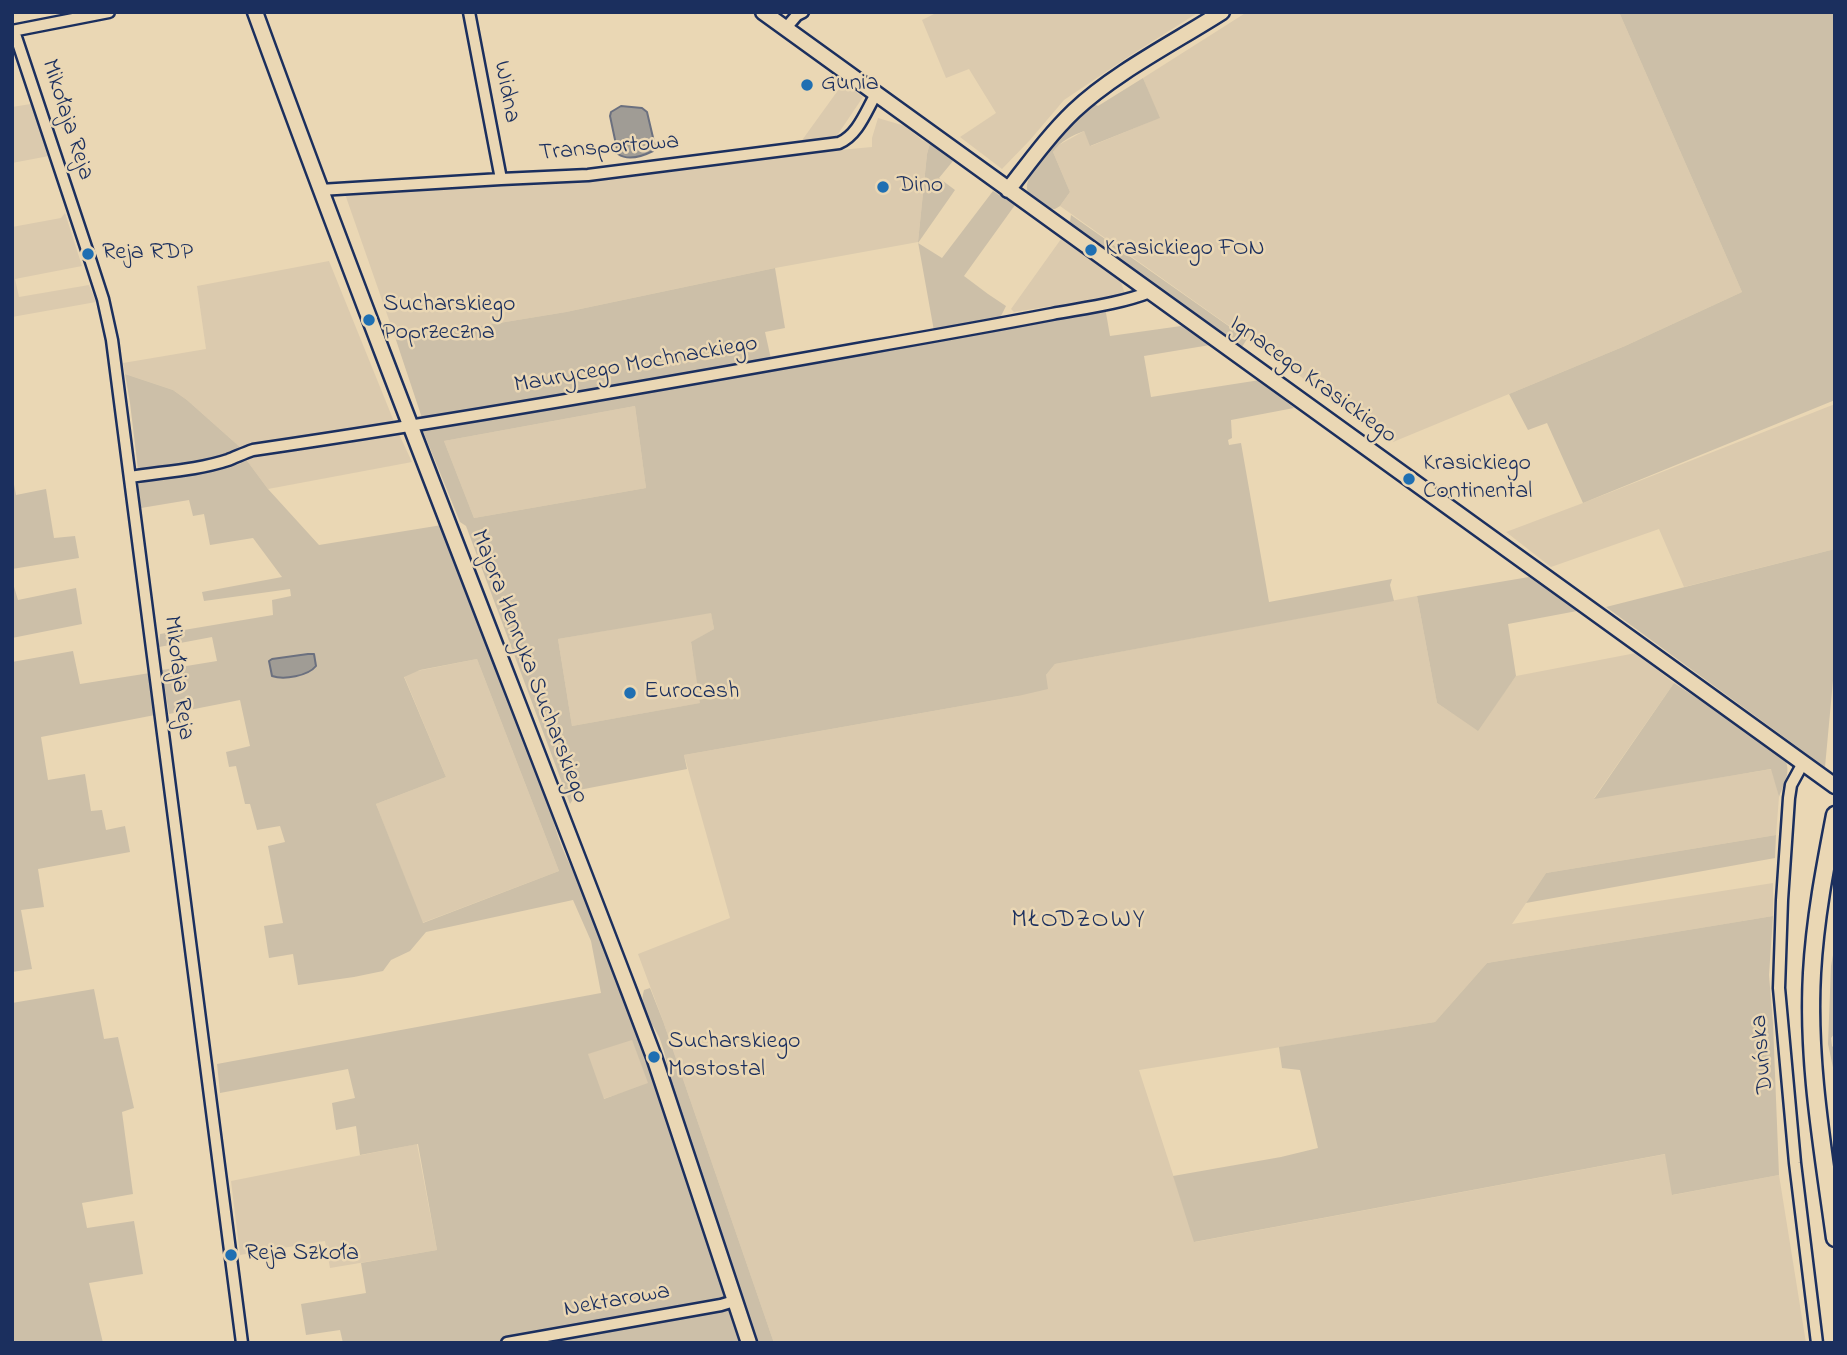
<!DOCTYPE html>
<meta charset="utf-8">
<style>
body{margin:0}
#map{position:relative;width:1847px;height:1355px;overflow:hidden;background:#ead7b4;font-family:"Indie Flower",sans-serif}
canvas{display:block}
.frame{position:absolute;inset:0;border:14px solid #1b2f5e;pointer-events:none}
</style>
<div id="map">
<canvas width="1847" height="1355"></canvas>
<div class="frame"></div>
</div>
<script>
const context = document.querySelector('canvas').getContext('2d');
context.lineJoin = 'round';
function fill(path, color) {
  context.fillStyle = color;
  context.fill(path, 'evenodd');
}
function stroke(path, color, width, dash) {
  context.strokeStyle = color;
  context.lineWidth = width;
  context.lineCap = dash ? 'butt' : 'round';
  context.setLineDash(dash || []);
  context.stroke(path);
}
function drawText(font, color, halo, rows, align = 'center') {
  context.font = font + ' "Indie Flower",sans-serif';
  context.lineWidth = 5;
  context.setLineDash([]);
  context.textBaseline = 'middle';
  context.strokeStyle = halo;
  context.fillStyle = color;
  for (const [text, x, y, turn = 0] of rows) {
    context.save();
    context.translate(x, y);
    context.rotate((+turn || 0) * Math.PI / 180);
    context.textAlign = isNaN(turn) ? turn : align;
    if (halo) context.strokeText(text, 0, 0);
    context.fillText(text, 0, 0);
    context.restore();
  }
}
fill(new Path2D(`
 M 938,12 L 1199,12 L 1131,55 L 1064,100 L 1030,140 L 1002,169 L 960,137 L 996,113 L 969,69 L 946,78 L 922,20 Z
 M 1247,12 L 1619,12 L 1742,292 L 1625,346 L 1393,442 L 1060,206 L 1070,192 L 1053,152 L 1057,146 L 1084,131 L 1091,146 L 1159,118 L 1143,78 Z
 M 844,82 L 863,97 L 836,137 L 826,141 L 800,143 Z
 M 31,104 L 49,156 L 12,163 L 12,107 Z
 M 878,118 L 905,126 L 922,140 L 930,143 L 927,154 L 918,242 L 775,268 L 566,312 L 396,340 L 345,194 L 586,180 L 753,158 L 872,147 L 872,138 Z
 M 65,213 L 82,266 L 15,279 L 19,297 L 89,285 L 96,302 L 12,317 L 12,227 L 61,218 Z
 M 1061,239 L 1121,282 L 1125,294 L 1060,307 L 1058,305 L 1014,312 L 1011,309 Z
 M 329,261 L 395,424 L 241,448 L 187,400 L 173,390 L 125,374 L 123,363 L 206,349 L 197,286 Z
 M 1835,404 L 1835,549 L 1684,587 L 1659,529 L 1551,567 L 1506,532 L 1583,503 Z
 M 635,406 L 646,488 L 474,518 L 444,441 Z
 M 399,434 L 412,462 L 268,489 L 245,458 Z
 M 1417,596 L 1437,703 L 1477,730 L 1516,676 L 1636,653 L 1674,683 L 1594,798 L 1772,769 L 1779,797 L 1776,835 L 1546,873 L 1512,924 L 1773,883 L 1773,916 L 1487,963 L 1435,1022 L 1139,1070 L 1195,1242 L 1666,1154 L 1673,1195 L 1779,1175 L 1806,1343 L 774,1343 L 663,1021 L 638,954 L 730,918 L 684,755 L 1018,696 L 1046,675 L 1055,664 Z
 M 711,612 L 714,629 L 691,643 L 701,703 L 572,726 L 558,639 Z
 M 477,659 L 559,871 L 422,923 L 376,804 L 446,777 L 404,676 L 412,672 Z
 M 632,1039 L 649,1084 L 603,1099 L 587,1054 Z
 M 417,1144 L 437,1250 L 330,1268 L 325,1241 L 240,1255 L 231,1181 Z`), '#dbcaae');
fill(new Path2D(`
 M 1619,12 L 1835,12 L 1835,400 L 1583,503 L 1547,423 L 1528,430 L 1509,394 L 1625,346 L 1742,292 Z
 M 1143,78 L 1160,118 L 1090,146 L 1084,131 C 1073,135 1059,142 1053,152 L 1070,192 L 1060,206 L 1055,209 C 1047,209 1042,205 1036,201 C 1031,197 1027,194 1027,188 C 1026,168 1078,118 1094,104 L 1098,106 Z
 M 930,143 L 953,161 L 939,178 L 955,190 L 918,243 L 942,258 L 993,191 L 1015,205 L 964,276 L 988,294 L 1006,306 L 1000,318 L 934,331 L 918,242 L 927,154 Z
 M 1071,215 L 1247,339 L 1240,350 L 1200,322 L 1195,314 L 1072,226 L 1070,222 Z
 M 775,268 L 785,328 L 765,332 L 771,359 L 422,418 L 396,340 L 566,312 Z
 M 1105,307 L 1110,336 L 1181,326 L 1210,345 L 1144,356 L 1151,397 L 1260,380 L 1294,408 L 1231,420 L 1232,438 L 1228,440 L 1229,445 L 1241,443 L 1269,602 L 1392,579 L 1390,585 L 1394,601 L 1055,664 L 1046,675 L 1048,689 L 1018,696 L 684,755 L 687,769 L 579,790 L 570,804 L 466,526 L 460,522 L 423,431 L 428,428 C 654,389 881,355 1105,307 ZM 635,406 L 646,488 L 474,518 L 444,441 ZM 711,613 L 714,629 L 691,642 L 700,703 L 572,726 L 558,639 Z
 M 125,374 L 173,390 L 187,400 L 241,448 L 228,456 L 220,458 L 138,470 L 130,403 Z
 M 245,458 L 268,489 L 319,545 L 442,525 L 549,802 C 555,833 566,862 584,889 L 654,1081 L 744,1343 L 343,1343 L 340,1330 L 306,1335 L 301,1304 L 366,1293 L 361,1263 L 437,1250 L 418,1144 L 360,1155 L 356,1126 L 336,1130 L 332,1103 L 355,1098 L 348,1069 L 220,1093 L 217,1064 L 601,993 L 591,941 L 573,900 L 426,932 L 410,951 L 391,960 L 383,971 L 354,977 L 298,985 L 293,954 L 269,958 L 264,926 L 283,923 L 268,846 L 285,842 L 280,826 L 257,830 L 250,804 L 245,804 L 236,766 L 229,767 L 226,752 L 250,746 L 240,700 L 169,714 L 162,670 L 217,661 L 212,637 L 159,647 L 160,634 L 273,615 L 272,600 L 291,596 L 290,589 L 204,601 L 202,592 L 282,577 L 253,538 L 210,545 L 204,514 L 193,516 L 189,500 L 141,508 L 138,481 L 240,464 ZM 477,659 L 559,871 L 423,923 L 376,804 L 446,777 L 404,677 L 420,670 ZM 632,1040 L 648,1083 L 604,1099 L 588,1054 Z
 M 12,474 L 16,495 L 46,489 L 54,538 L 75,536 L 79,558 L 12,569 Z
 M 1835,549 L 1835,659 L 1825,767 L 1606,607 Z
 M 1529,577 L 1577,611 L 1508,624 L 1516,676 L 1478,731 L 1437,703 L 1417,596 Z
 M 12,580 L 18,600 L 76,588 L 82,624 L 12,638 Z
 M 73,651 L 80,684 L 150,673 L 155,715 L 41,737 L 48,780 L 85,774 L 91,811 L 102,810 L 106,830 L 125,826 L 130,852 L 38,869 L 44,907 L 21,910 L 32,969 L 12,972 L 12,662 Z
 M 1674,683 L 1782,754 C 1793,770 1785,781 1779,797 L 1771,769 L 1594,799 Z
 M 1776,835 L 1775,858 L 1526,903 L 1546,873 Z
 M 1773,916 L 1769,975 L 1773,1023 L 1779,1175 L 1672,1195 L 1665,1154 L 1194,1242 L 1173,1176 L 1281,1157 L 1318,1148 L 1300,1070 L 1282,1068 L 1279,1047 L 1435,1022 L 1487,963 Z
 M 1835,944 L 1835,1033 L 1831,1038 L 1832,1046 L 1835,1049 L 1835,1077 L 1828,1044 L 1831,966 Z
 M 650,988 L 663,1021 L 774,1343 L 758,1343 L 671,1088 C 668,1070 666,1054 659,1037 C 651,1019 638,1012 644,990 Z
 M 94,989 L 104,1039 L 118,1037 L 134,1108 L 122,1112 L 133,1194 L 82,1203 L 87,1228 L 134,1221 L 143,1274 L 89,1283 L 103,1343 L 12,1343 L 12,1003 Z`), '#ccbfa8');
const water = new Path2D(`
 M 621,106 L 642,108 L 647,112 L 655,146 L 653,151 C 643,156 628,161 618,154 L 610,116 L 611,112 Z
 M 308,654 L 314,654 L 316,666 C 308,676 284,680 272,676 L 269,661 L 272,659 Z`);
fill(water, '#a09c95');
stroke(water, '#6b707f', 2);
const street = new Path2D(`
 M 469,12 L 501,179
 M 785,29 L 797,15 L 803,12
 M 12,31 L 109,12
 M 14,31 L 91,262 L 103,299 L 112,340 L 242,1343
 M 320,190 L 501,179 L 588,175 L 839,143 C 858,135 866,111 876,94
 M 130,477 C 161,472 198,470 228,460 C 236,457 244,453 253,450 C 457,420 661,384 864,348 C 927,337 989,326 1052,314 C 1084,308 1119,304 1150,292
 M 1803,763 L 1791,785 L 1789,798 L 1782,900 L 1779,988 L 1795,1163 L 1817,1343
 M 507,1343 L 721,1305 L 734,1301`);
const secondary = new Path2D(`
 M 255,12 C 375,341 504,665 629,991 L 654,1057 L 749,1343
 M 763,12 L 1835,786
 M 1008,190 C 1029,163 1049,135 1074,111 C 1114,73 1175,42 1222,12`);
const primary = new Path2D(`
 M 1835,815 C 1825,867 1815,919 1812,973 C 1807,1062 1823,1150 1835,1238`);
stroke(street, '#1b2f5e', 15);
stroke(secondary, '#1b2f5e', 19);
stroke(primary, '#1b2f5e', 21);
stroke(street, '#ead7b4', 10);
stroke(secondary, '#ead7b4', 14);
stroke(primary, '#ead7b4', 16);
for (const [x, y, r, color] of [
 [807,85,7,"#1f6fb2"],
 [883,187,7,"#1f6fb2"],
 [1091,250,7,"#1f6fb2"],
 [88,254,7,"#1f6fb2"],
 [369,320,7,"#1f6fb2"],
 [1409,479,7,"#1f6fb2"],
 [630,693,7,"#1f6fb2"],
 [654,1057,7,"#1f6fb2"],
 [231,1255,7,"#1f6fb2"]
]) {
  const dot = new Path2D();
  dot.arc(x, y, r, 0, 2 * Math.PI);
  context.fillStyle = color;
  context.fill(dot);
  stroke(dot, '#ead7b4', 2.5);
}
drawText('24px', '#1b2f5e', '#ead7b4', [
 ["Gunia",821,85],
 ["Dino",897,187],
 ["Krasickiego FON",1105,250],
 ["Reja RDP",102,254],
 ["Sucharskiego",383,306],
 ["Poprzeczna",383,334],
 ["Krasickiego",1423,465],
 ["Continental",1423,493],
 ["Eurocash",644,693],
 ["Sucharskiego",668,1043],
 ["Mostostal",668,1071],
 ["Reja Szkoła",245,1255]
], 'left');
drawText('24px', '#1b2f5e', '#ead7b4', [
 ["Widna",505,92,79],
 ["Mikołaja Reja",66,120,72],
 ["Transportowa",609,149,-5],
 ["Maurycego Mochnackiego",636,366,-10],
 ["Ignacego Krasickiego",1312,381,36],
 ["Majora Henryka Sucharskiego",528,667,69],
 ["Mikołaja Reja",177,678,83],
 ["Duńska",1764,1054,-95],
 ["Nektarowa",617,1302,-10]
]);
context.letterSpacing = '2px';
drawText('26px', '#1b2f5e', '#ead7b4', [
 ["MŁODZOWY",1079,922]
]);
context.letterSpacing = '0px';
</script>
